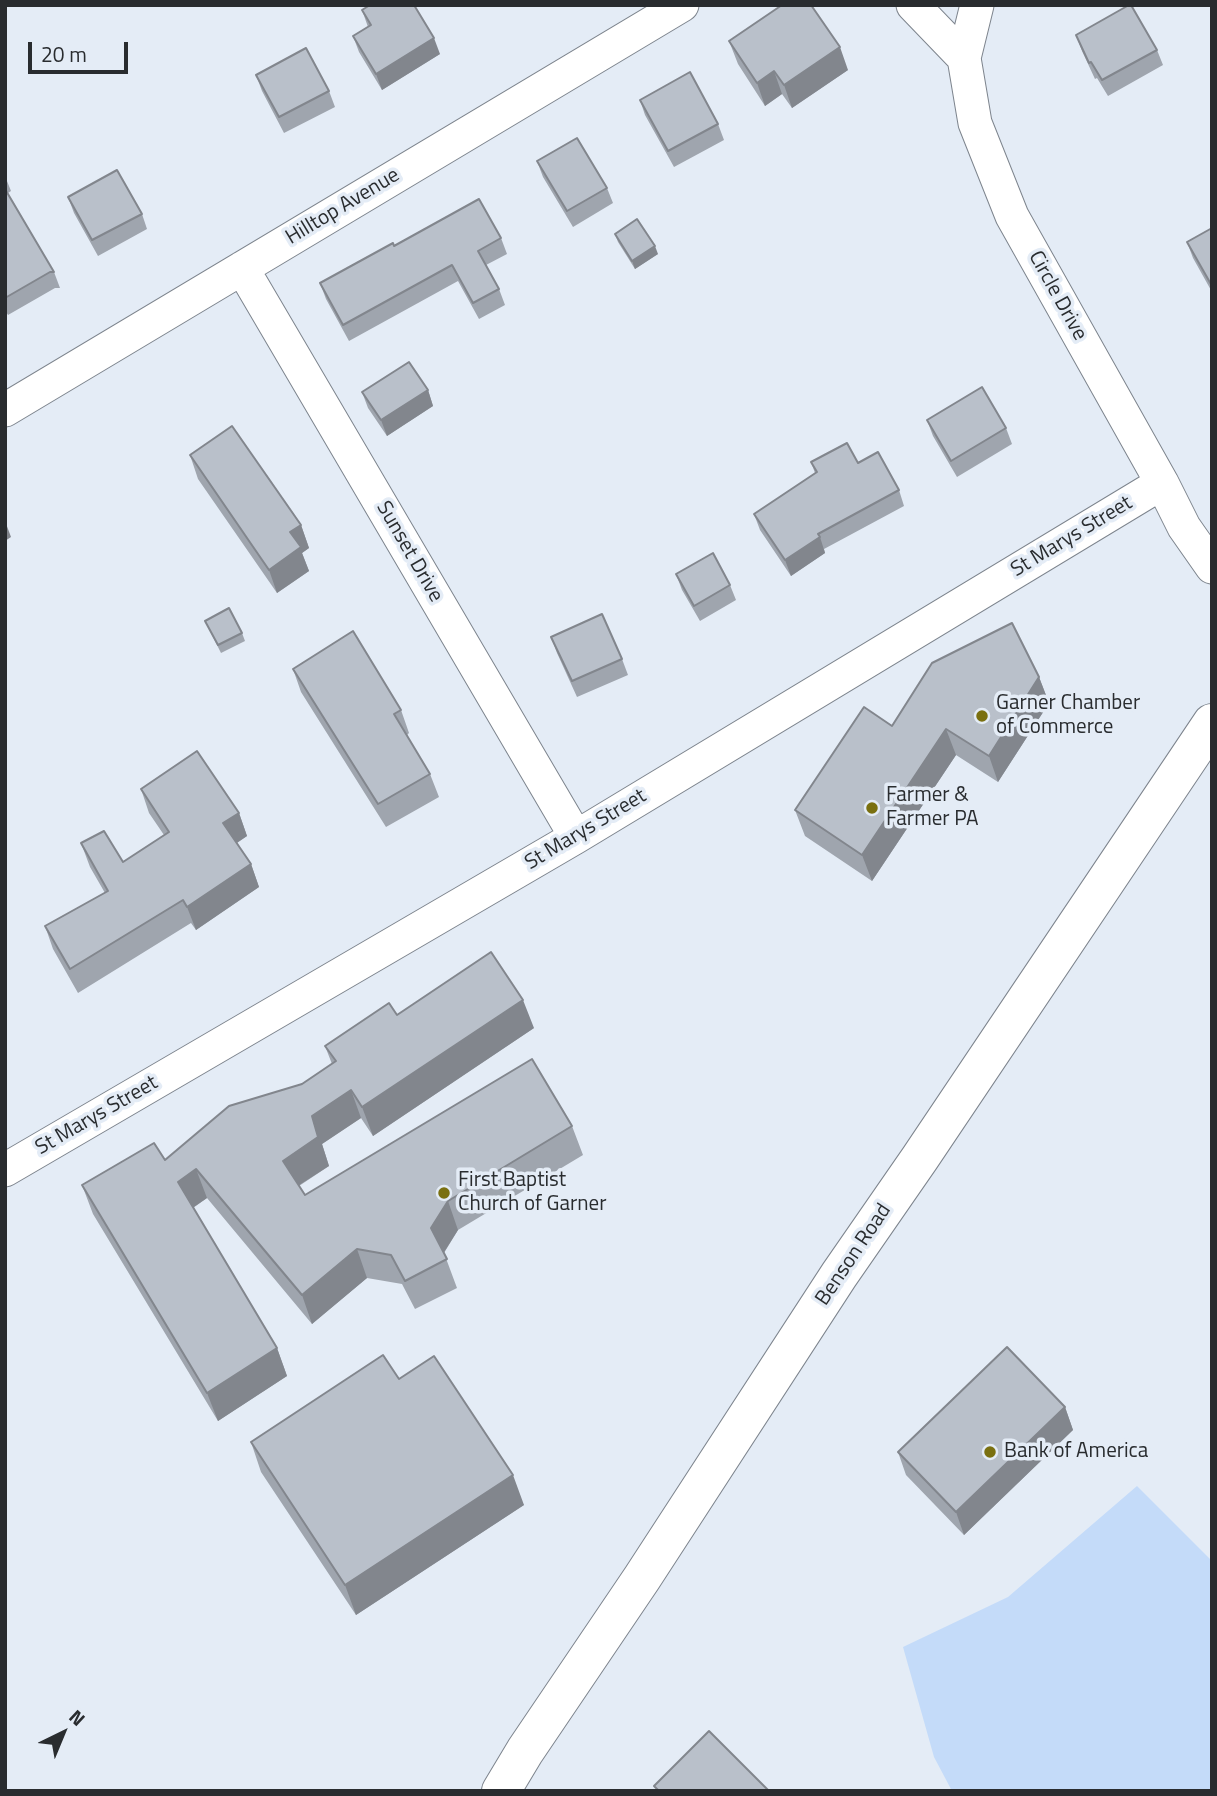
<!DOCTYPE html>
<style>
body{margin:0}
#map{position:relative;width:1217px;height:1796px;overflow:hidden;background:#e4ecf6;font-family:"Titillium Web",sans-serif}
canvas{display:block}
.frame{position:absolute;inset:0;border:7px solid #292c2f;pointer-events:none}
.north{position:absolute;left:28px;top:1698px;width:70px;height:70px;-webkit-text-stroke:5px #e4ecf6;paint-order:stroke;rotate:43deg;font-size:19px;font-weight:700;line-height:28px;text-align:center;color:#292c2f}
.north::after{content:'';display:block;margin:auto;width:24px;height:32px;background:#292c2f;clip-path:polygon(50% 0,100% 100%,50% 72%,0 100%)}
.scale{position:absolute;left:28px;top:42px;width:100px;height:32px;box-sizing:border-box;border:4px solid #292c2f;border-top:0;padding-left:9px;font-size:21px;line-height:24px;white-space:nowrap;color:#292c2f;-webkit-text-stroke:5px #e4ecf6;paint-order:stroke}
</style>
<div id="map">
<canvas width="1217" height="1796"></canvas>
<div class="frame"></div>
<div class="north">N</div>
<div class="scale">20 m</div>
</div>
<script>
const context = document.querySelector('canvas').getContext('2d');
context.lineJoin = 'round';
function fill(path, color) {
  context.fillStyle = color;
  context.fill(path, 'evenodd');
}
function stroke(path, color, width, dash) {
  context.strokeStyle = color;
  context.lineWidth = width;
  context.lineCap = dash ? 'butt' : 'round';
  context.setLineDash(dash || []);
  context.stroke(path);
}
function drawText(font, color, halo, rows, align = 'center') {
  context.font = font + ' "Titillium Web",sans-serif';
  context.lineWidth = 7;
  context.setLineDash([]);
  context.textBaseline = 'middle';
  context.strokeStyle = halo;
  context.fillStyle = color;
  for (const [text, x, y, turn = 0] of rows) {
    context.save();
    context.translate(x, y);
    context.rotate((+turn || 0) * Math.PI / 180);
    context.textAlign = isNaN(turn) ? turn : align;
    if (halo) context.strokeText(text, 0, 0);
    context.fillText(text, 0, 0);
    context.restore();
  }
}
fill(new Path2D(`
 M 1137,1486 L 1212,1561 L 1212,1791 L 952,1791 L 934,1757 L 903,1647 L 1008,1597 Z`), '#c4dbf9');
const minor = new Path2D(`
 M 913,5 L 964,58
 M 977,5 L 964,58 L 975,123 L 1012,216 L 1162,483 L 1184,527 L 1212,567
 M 242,268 L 576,837
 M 5,410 L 682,5
 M 5,1170 L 576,837 L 1162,483`);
const major = new Path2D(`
 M 501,1791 L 525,1751 L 642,1578 L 839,1275 L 920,1158 L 1212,723`);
stroke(minor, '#7d848d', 35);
stroke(major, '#7d848d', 40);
stroke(minor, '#fff', 33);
stroke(major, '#fff', 38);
fill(new Path2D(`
 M 362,10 L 440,54 L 382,90 L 359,52 L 353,36 L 368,27 Z
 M 1076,35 L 1157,50 L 1163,65 L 1108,96 L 1097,78 L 1095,79 L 1082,51 Z
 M 729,41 L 848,70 L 792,108 L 782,94 L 765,106 L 738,64 Z
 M 256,75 L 329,91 L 335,107 L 284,133 L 262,91 Z
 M 640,100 L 718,124 L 724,140 L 674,167 L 645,115 Z
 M 537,161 L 607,188 L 613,203 L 573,227 L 543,177 Z
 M 5,176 L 11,191 L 8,193 L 54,272 L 60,288 L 55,288 L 8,315 L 5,310 Z
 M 68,197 L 142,214 L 147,229 L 98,256 L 74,213 Z
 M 1212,228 L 1212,292 L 1193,258 L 1187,242 Z
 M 615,234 L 658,254 L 635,269 L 618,242 Z
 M 501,238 L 507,254 L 486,265 L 499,289 L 505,305 L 479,319 L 458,281 L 349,341 L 326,299 L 320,283 L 394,246 Z
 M 428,390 L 433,406 L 387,436 L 368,408 L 362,392 Z
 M 927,420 L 1006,428 L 1012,444 L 957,477 L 933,436 Z
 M 190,455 L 301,525 L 309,548 L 302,553 L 309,571 L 277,593 L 198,479 Z
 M 811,462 L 858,463 L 899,490 L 904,506 L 824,549 L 825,553 L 791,576 L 760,530 L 754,514 L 815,473 Z
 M 676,574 L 730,585 L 736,600 L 700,621 L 682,590 Z
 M 205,621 L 242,633 L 245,641 L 221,653 Z
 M 551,637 L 622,659 L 628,675 L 577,697 L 557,653 Z
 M 293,669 L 401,710 L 409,733 L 407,735 L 430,774 L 439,797 L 386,827 L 301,692 Z
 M 1039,677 L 1049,703 L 998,782 L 956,755 L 872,881 L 805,836 L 795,810 L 892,726 Z
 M 141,789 L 239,813 L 247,836 L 237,843 L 251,864 L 259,887 L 196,930 L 191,923 L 78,993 L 53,949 L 45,926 L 105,893 L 90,867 L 81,843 L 123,862 L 164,835 L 149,813 Z
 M 397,1015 L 534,1028 L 373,1136 L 361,1118 L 322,1144 L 329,1166 L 299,1186 L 305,1195 L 572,1126 L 583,1155 L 458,1230 L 444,1253 L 457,1288 L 415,1309 L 402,1284 L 367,1278 L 312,1324 L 207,1198 L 193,1208 L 277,1348 L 287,1376 L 218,1421 L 93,1214 L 82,1185 L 165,1160 L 302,1084 L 332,1064 L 325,1046 Z
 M 399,1379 L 524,1505 L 356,1615 L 261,1472 L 251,1442 Z
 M 1065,1407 L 1073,1430 L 964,1535 L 906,1475 L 898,1452 Z`), '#9fa5ae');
fill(new Path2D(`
 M 434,38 L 440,54 L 382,90 L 376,74 Z
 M 840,47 L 848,70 L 792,108 L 784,85 Z
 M 774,71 L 782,94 L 765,106 L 757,83 Z
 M 655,246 L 658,254 L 635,269 L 632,261 Z
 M 428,390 L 433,406 L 387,436 L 381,420 Z
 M 5,521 L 11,537 L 5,541 Z
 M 301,525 L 309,548 L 302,553 L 309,571 L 277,593 L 269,570 L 290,532 Z
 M 820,537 L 825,553 L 791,576 L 785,560 Z
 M 1039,677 L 1049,703 L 998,782 L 989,756 Z
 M 946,729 L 956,755 L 872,881 L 862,855 Z
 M 239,813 L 247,836 L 232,846 L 223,823 Z
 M 251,864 L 259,887 L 196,930 L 187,907 Z
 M 523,1000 L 534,1028 L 373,1136 L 362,1107 Z
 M 351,1090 L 361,1118 L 322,1144 L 329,1166 L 293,1189 L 283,1161 L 312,1116 Z
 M 196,1169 L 207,1198 L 188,1211 L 178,1182 Z
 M 448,1201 L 458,1230 L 441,1257 L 431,1228 Z
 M 357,1249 L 367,1278 L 312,1324 L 302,1295 Z
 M 277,1348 L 287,1376 L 218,1421 L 207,1393 Z
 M 1065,1407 L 1073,1430 L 964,1535 L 956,1512 Z
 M 513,1475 L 524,1505 L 356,1615 L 345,1585 Z`), '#82868d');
const building = new Path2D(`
 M 370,5 L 414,5 L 434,38 L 376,74 L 353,36 L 371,25 L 362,10 Z
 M 782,5 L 811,5 L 840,47 L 784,85 L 774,71 L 757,83 L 729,41 Z
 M 1129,5 L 1131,5 L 1157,50 L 1102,80 L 1091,62 L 1089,63 L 1076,35 Z
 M 306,48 L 329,91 L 279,117 L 256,75 Z
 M 690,72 L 718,124 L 668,151 L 640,100 Z
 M 577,138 L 607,188 L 567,211 L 537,161 Z
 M 117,170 L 142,214 L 92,240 L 68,197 Z
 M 5,189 L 54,272 L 50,272 L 5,298 Z
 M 479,199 L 501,238 L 478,251 L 499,289 L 473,303 L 452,265 L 343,325 L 320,283 L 393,243 L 394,246 Z
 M 637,219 L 655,246 L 632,261 L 615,234 Z
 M 1212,228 L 1212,286 L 1187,242 Z
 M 409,362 L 428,390 L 381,420 L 362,392 Z
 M 982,387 L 1006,428 L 951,461 L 927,420 Z
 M 232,426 L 301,525 L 290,532 L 301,547 L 269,570 L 190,455 Z
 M 847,443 L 858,463 L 878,452 L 899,490 L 818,534 L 820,537 L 785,560 L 754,514 L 817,472 L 811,462 Z
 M 713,553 L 730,585 L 694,606 L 676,574 Z
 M 229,608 L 242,633 L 218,645 L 205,621 Z
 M 602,614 L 622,659 L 572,681 L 551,637 Z
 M 1012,623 L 1039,677 L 989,756 L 946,729 L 862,855 L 795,810 L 864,707 L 892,726 L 932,663 Z
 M 353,631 L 401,710 L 394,714 L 430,774 L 378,804 L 293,669 Z
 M 197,751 L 239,813 L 223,823 L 251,864 L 187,907 L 183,900 L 70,969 L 45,926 L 108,891 L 81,843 L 104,831 L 123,862 L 169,832 L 141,789 Z
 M 491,952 L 523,1000 L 362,1107 L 351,1090 L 312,1116 L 318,1137 L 283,1161 L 305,1195 L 532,1059 L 572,1126 L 448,1201 L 431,1228 L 447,1259 L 405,1281 L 391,1255 L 357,1249 L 302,1295 L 196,1169 L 178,1182 L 277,1348 L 207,1393 L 82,1185 L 154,1143 L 165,1160 L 229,1106 L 302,1084 L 336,1061 L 325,1046 L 389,1003 L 397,1015 Z
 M 1007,1347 L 1065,1407 L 956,1512 L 898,1452 Z
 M 383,1355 L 399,1379 L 434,1356 L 513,1475 L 345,1585 L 251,1442 Z
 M 709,1731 L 769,1791 L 659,1791 L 654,1786 Z`);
fill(building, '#b9c0ca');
stroke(building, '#82868d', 2);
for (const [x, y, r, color] of [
 [982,716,7,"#7a7010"],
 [872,808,7,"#7a7010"],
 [444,1193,7,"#7a7010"],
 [990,1452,7,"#7a7010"]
]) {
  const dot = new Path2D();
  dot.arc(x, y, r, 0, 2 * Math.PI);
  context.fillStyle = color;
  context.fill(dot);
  stroke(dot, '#e4ecf6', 2.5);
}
drawText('21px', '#292c2f', '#e4ecf6', [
 ["Hilltop Avenue",343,207,-31],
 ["Circle Drive",1057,296,61],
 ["St Marys Street",1072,537,-31],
 ["Sunset Drive",409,552,60],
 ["St Marys Street",586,830,-31],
 ["St Marys Street",97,1116,-30],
 ["Benson Road",854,1255,-56]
]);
drawText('21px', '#292c2f', '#e4ecf6', [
 ["Garner Chamber",996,704],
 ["of Commerce",996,728],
 ["Farmer &",886,796],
 ["Farmer PA",886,820],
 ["First Baptist",458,1181],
 ["Church of Garner",458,1205],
 ["Bank of America",1004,1452]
], 'left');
</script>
